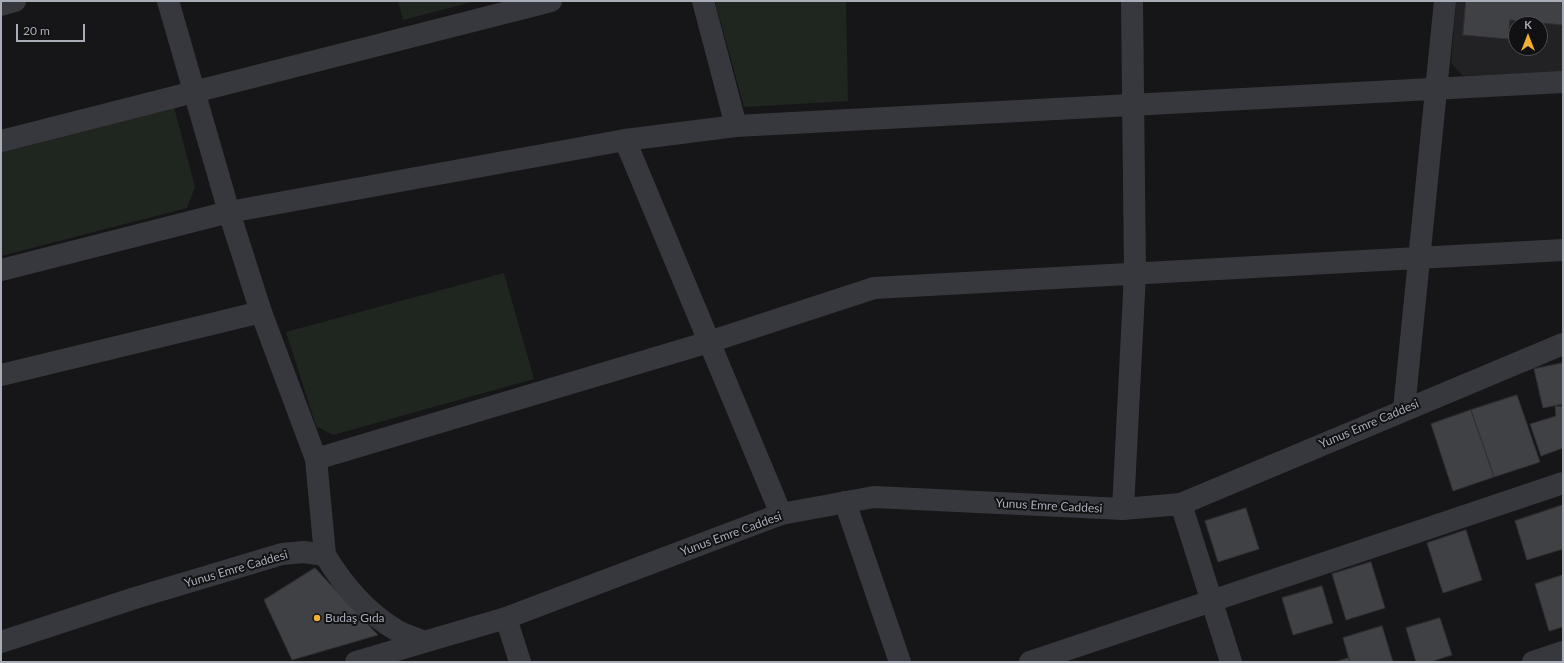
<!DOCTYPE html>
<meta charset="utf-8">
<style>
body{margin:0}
#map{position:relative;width:1564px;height:663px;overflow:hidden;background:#161618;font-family:Lato,sans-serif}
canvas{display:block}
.frame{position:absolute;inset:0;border:2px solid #a8adb8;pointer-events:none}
.north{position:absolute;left:1508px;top:16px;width:40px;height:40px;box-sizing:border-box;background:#111113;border:1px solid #4d4f55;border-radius:50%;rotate:0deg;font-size:11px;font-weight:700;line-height:16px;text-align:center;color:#a8adb8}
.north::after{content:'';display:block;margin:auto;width:14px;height:18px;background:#f2b134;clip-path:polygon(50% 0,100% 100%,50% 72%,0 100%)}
.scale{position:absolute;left:16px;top:24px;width:69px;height:18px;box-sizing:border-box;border:2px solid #a8adb8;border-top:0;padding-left:5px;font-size:12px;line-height:14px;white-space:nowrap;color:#a8adb8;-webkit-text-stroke:3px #111113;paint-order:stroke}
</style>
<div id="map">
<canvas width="1564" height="663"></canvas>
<div class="frame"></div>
<div class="north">K</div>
<div class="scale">20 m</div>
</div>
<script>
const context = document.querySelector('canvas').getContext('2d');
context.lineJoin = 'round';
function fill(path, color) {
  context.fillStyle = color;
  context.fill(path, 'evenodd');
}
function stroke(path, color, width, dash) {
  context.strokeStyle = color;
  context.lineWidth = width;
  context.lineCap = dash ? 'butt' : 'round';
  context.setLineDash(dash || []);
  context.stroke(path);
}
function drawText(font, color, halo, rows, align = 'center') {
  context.font = font + ' Lato,sans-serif';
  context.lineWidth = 4;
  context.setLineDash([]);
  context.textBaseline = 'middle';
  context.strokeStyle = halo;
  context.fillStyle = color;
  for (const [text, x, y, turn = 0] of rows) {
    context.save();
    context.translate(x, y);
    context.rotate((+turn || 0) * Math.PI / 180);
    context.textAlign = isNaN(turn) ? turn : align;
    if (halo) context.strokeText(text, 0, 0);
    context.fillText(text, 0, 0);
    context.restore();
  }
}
fill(new Path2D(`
 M 1456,1 L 1563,1 L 1563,72 L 1463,76 L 1451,63 ZM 1516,24 L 1540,24 L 1540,48 L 1516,48 Z`), '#222225');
fill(new Path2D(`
 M 398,1 L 476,1 L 403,20 Z
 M 715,1 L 846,1 L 848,101 L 744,107 Z
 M 174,107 L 195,187 L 187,208 L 1,256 L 1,151 Z
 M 504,273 L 534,379 L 333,435 L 316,426 L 286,332 Z`), '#1e261f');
const building = new Path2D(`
 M 1466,1 L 1563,1 L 1563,25 L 1510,20 L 1508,39 L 1463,35 Z
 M 1563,363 L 1563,404 L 1543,408 L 1534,369 Z
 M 1517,395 L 1540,462 L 1494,477 L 1471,410 Z
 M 1563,406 L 1563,448 L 1541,456 L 1530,424 L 1556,416 L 1555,407 Z
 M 1471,410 L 1494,477 L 1453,491 L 1431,424 Z
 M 1563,505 L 1563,549 L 1527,560 L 1515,521 Z
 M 1246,508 L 1259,549 L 1218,562 L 1205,521 Z
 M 1466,530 L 1482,580 L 1443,593 L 1427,543 Z
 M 1371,562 L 1385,608 L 1346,620 L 1332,574 Z
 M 315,568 L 378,635 L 292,660 L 264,600 Z
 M 1563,575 L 1563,627 L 1549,631 L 1535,584 Z
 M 1322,586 L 1333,623 L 1293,635 L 1282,598 Z
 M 1440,618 L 1452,655 L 1430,662 L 1416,662 L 1406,628 Z
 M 1382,626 L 1393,662 L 1350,662 L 1343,638 Z
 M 1349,658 L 1350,662 L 1335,662 Z`);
fill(building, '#404145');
stroke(building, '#303034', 1);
stroke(new Path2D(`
 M 168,1 L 229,212 L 261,312 L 316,459 L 325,555
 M 703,1 L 736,126
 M 1,5 L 15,1
 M 625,140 L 781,514
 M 1,141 L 551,1
 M 1,270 L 229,212 L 625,140 L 736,126 L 1563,82
 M 1,375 L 261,312
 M 1404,409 L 1445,1
 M 316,459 L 709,342 L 874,288 L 1563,250
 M 845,502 L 900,662
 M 1181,504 L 1231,662
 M 1123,509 L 1135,274 L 1132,1
 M 506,618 L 520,662
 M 356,662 L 424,642
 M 1030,662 L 1563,483
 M 1533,662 L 1563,652`), '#37383d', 22);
stroke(new Path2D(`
 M 1,642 L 135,598 L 282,554 L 304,552 L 325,555 C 343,585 366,612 396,630 C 405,635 415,638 424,642 L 506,618 L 781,514 L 874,497 L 1123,509 L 1181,504 L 1563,344`), '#37383d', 22);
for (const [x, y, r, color] of [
 [317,618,4,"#f2b134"]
]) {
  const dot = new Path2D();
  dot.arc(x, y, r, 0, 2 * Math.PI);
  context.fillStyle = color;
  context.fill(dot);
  stroke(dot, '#111113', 1.5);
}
drawText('12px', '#a8adb8', '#111113', [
 ["Yunus Emre Caddesi",1369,424,-23],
 ["Yunus Emre Caddesi",1049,506,3],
 ["Yunus Emre Caddesi",731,534,-20],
 ["Yunus Emre Caddesi",236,569,-16]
]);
drawText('12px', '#a8adb8', '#111113', [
 ["Budaş Gıda",325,618]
], 'left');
</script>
